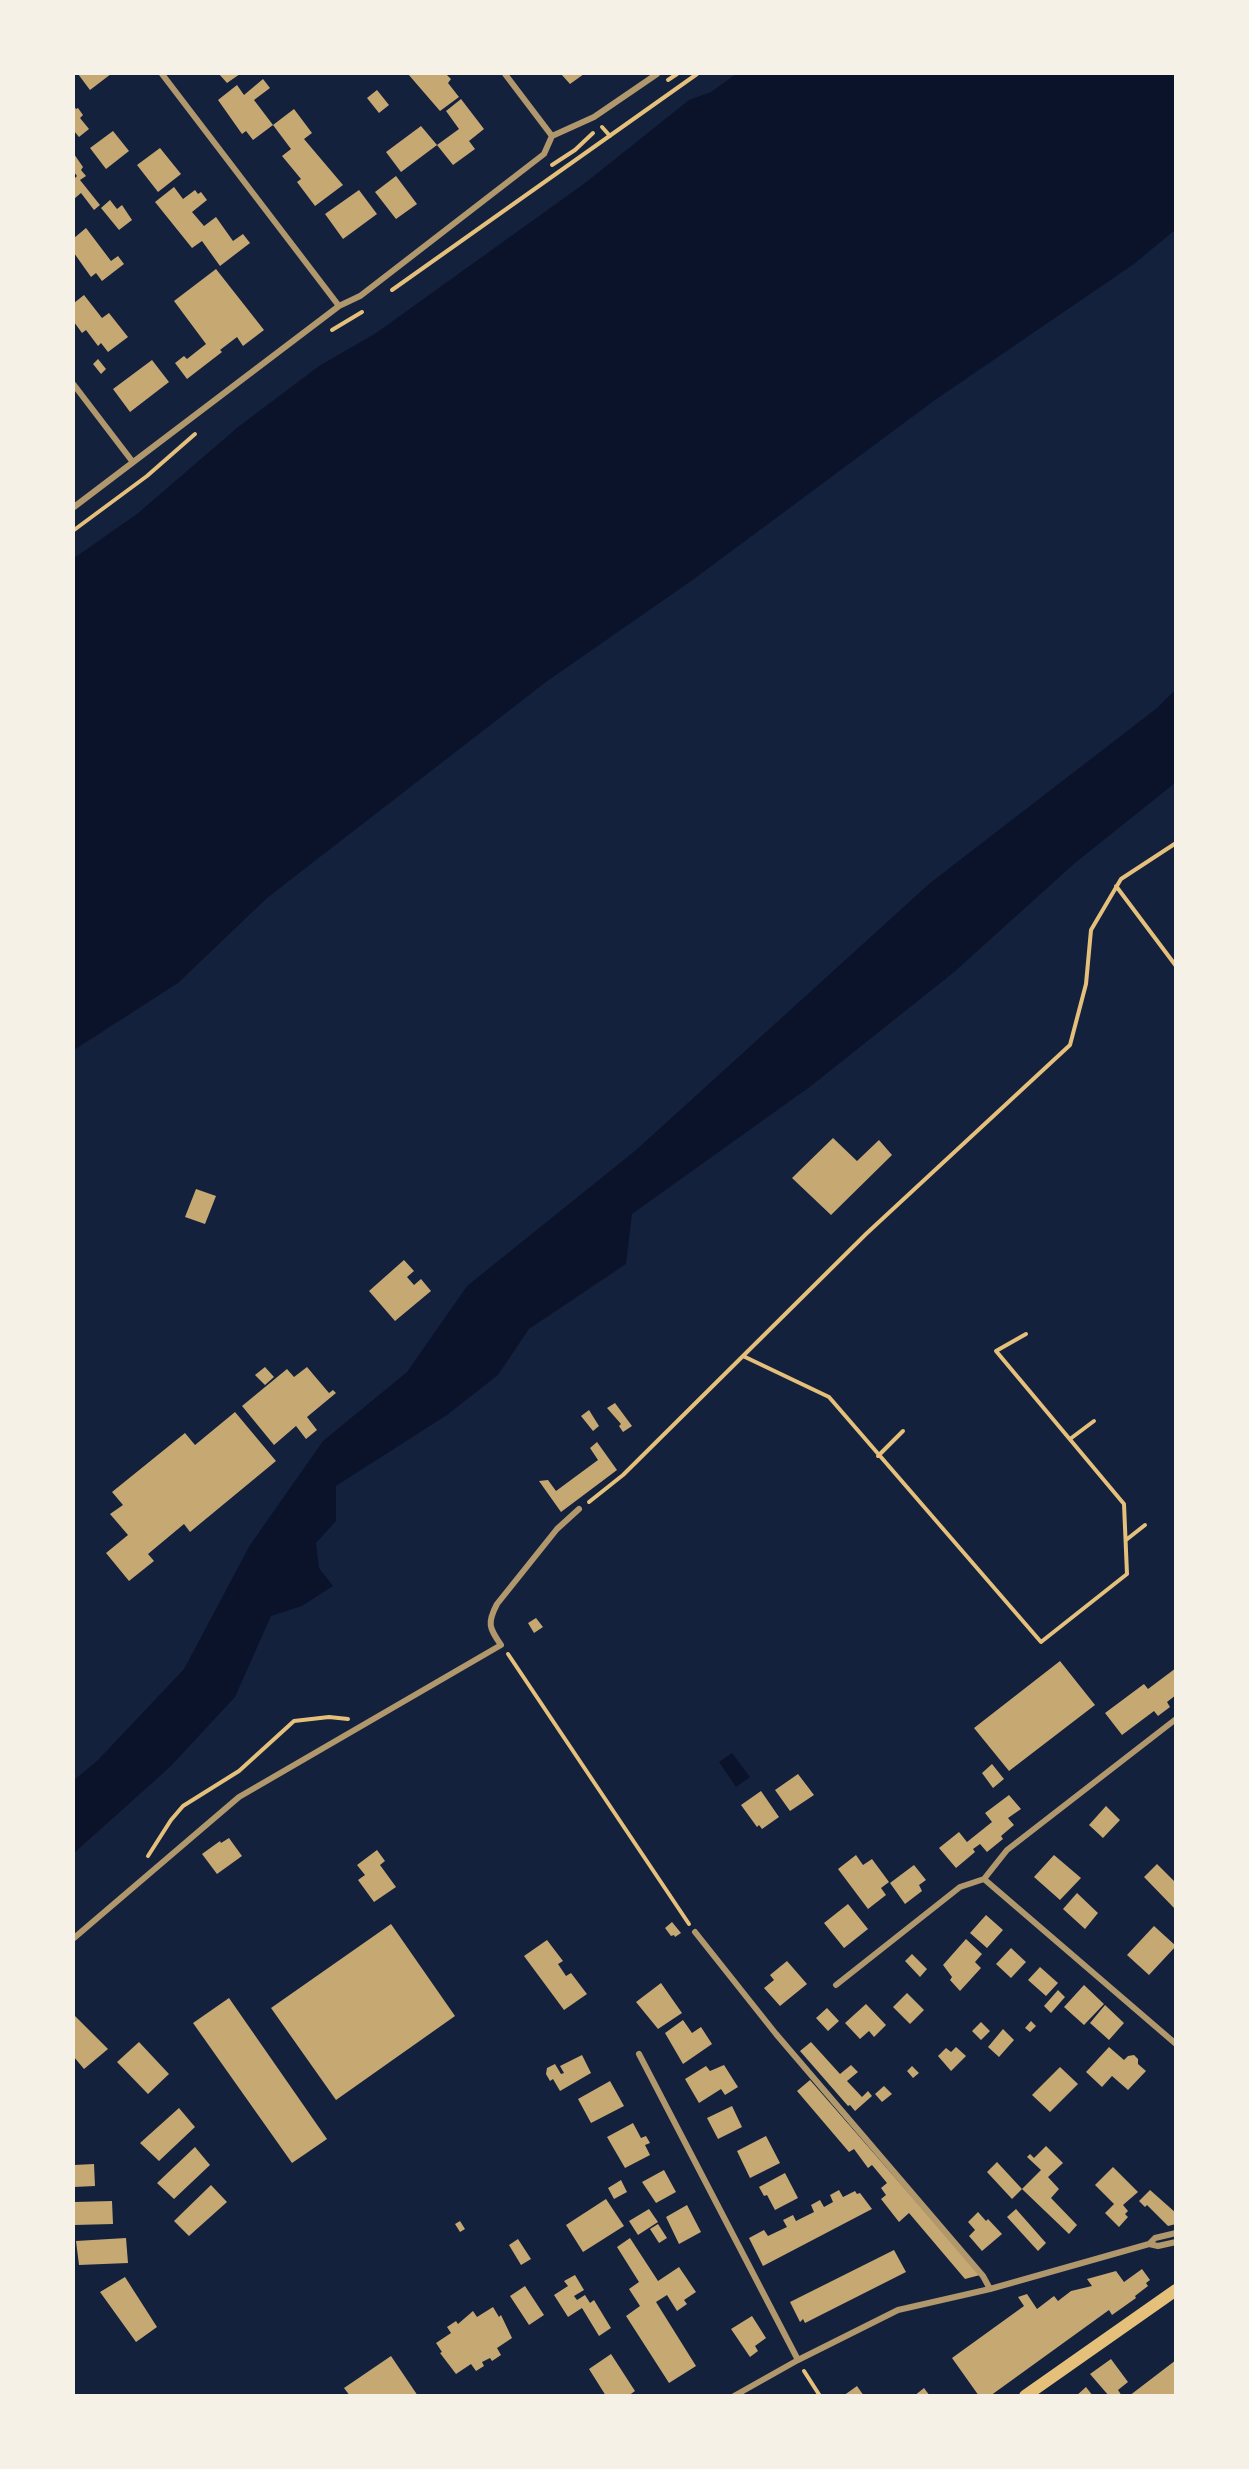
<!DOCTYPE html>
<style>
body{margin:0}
#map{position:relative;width:1249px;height:2469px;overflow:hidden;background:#14213d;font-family:"Asap Condensed",sans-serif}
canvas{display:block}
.frame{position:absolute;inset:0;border:75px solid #f6f1e7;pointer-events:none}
</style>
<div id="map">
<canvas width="1249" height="2469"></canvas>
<div class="frame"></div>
</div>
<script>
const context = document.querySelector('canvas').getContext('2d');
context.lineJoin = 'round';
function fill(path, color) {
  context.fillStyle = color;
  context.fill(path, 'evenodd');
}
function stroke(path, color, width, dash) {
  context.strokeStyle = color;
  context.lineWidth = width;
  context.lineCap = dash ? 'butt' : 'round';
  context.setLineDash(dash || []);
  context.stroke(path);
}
fill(new Path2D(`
 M 736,74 L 1175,74 L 1175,230 L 1134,264 L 935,400 L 694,579 L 546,682 L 267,898 L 178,983 L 74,1050 L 74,558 L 137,514 L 238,427 L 319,366 L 376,333 L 585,183 L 689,100 L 711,92 Z
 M 1175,690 L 1175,783 L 1075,863 L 953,973 L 811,1086 L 632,1214 L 626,1264 L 529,1329 L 498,1375 L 447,1415 L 336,1486 L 336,1521 L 316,1543 L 319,1568 L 333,1586 L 302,1606 L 271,1616 L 235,1697 L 170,1767 L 74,1853 L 74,1780 L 98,1760 L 184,1669 L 250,1545 L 323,1441 L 407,1372 L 467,1286 L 636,1150 L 930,883 L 1157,708 Z
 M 732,1753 L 750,1777 L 736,1787 L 719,1762 Z`), '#0b132b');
fill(new Path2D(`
 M 78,74 L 111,74 L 90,90 Z
 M 219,74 L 240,74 L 227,83 Z
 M 408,74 L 446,74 L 451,79 L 448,83 L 459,97 L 440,111 Z
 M 561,74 L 584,74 L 570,84 Z
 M 263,79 L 270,88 L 254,100 L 273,125 L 294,109 L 312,133 L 304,139 L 343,185 L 315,206 L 297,182 L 301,179 L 282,156 L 291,149 L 273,125 L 253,140 L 246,131 L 242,134 L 218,100 L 237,85 L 244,95 Z
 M 377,90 L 389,105 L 379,113 L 367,98 Z
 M 461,99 L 484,129 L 469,141 L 475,149 L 453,165 L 437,145 L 459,129 L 446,111 Z
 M 74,106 L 76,109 L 78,108 L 83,115 L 80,118 L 89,129 L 79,137 L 74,131 Z
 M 421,126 L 437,145 L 401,172 L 386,152 Z
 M 113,131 L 129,151 L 106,169 L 90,148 Z
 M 160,148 L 181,174 L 158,192 L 137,165 Z
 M 74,154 L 83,167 L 81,170 L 86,176 L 80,180 L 100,205 L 94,210 L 81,193 L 74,199 L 74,179 L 77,176 L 74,172 Z
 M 396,176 L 417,204 L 396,219 L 375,192 Z
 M 174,187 L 183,199 L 195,190 L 198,194 L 201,192 L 207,200 L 192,212 L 204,226 L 216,217 L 233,241 L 243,234 L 250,243 L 220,266 L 202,241 L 192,248 L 155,202 Z
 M 359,190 L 377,214 L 343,239 L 325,214 Z
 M 110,200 L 117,209 L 122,205 L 132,220 L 119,230 L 101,208 Z
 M 86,228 L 111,261 L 118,256 L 124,264 L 102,281 L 96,273 L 91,277 L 74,253 L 74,238 Z
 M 216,269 L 264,330 L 243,346 L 237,337 L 220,350 L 222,352 L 187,379 L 175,363 L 184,356 L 187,359 L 206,344 L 174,301 Z
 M 84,295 L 102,318 L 109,313 L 128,337 L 108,352 L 101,343 L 98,346 L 86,330 L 82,333 L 74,322 L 74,303 Z
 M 98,359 L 106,369 L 101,374 L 93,364 Z
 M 152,360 L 169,382 L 130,412 L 113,389 Z
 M 833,1138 L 857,1161 L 879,1140 L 892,1155 L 831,1215 L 792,1178 Z
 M 196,1189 L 216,1196 L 205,1224 L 185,1217 Z
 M 404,1260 L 414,1271 L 407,1277 L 414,1285 L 421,1279 L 431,1291 L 395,1321 L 369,1291 Z
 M 265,1367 L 274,1377 L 265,1385 L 255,1375 Z
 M 307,1367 L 329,1393 L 333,1390 L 336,1393 L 307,1417 L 317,1430 L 306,1439 L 296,1426 L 274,1445 L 242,1406 L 287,1369 L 294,1377 Z
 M 615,1403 L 632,1426 L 623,1432 L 619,1426 L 621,1424 L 607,1408 Z
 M 589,1410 L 599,1426 L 593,1431 L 581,1416 Z
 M 235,1412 L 276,1461 L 190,1532 L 184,1524 L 148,1554 L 154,1561 L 129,1581 L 106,1553 L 128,1535 L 110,1514 L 123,1505 L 112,1492 L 185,1433 L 195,1445 Z
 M 597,1442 L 617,1470 L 561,1512 L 539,1481 L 548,1480 L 556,1491 L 598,1460 L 590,1448 Z
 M 536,1618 L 543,1627 L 534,1633 L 528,1623 Z
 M 1060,1661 L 1095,1705 L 1009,1771 L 974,1728 Z
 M 1176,1668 L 1176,1695 L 1167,1702 L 1170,1707 L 1158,1716 L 1154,1711 L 1122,1735 L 1105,1713 L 1144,1684 L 1148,1689 Z
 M 992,1764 L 1004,1779 L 993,1788 L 982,1773 Z
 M 798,1774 L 814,1795 L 790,1811 L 775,1790 Z
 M 761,1791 L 779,1817 L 762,1829 L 759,1825 L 757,1827 L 741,1805 Z
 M 1009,1795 L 1021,1809 L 1008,1818 L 1014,1825 L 1001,1836 L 1003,1839 L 987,1852 L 980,1844 L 973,1849 L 975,1852 L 956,1868 L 939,1848 L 959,1832 L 967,1842 L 992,1822 L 985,1813 Z
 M 1106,1806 L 1120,1820 L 1103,1838 L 1089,1825 Z
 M 229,1838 L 242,1856 L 217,1874 L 202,1854 L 220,1841 L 221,1843 Z
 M 377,1850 L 385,1861 L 380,1865 L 396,1887 L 374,1902 L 358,1880 L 365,1875 L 357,1865 Z
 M 856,1855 L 863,1865 L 872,1859 L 889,1882 L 881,1888 L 886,1895 L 868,1909 L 838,1869 Z
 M 1054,1855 L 1081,1878 L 1060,1900 L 1034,1877 Z
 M 1157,1864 L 1176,1883 L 1176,1910 L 1144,1877 Z
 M 914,1865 L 926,1880 L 919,1885 L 922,1891 L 905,1904 L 890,1883 Z
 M 1077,1893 L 1098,1913 L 1085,1929 L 1063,1909 Z
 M 848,1904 L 868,1929 L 844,1948 L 824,1923 Z
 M 986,1915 L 1003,1930 L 987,1948 L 970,1933 Z
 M 672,1922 L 681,1933 L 675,1937 L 674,1935 L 671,1936 L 665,1928 Z
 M 391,1924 L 455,2016 L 336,2100 L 271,2008 Z
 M 1154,1926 L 1176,1946 L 1149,1975 L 1127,1955 Z
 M 966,1939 L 982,1954 L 975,1962 L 981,1968 L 960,1991 L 950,1980 L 952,1977 L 943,1965 Z
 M 547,1940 L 563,1961 L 558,1964 L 566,1976 L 571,1973 L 587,1994 L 564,2010 L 524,1956 Z
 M 1011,1948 L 1026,1962 L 1011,1978 L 996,1964 Z
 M 912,1954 L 927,1969 L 920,1977 L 905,1961 Z
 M 787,1961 L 807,1984 L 780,2006 L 764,1988 L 774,1980 L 770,1975 Z
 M 1040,1967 L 1058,1983 L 1046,1996 L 1028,1980 Z
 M 661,1983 L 682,2013 L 658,2029 L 636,2002 Z
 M 1084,1985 L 1104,2004 L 1084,2025 L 1064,2007 Z
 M 1058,1990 L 1065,1997 L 1051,2013 L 1044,2006 Z
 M 907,1993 L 924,2010 L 910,2024 L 893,2007 Z
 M 229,1998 L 327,2139 L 292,2163 L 193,2023 Z
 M 866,2004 L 886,2025 L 874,2037 L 869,2031 L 860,2039 L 845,2023 Z
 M 1105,2005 L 1124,2023 L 1109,2040 L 1090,2023 Z
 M 827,2008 L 839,2021 L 828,2031 L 816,2018 Z
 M 74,2015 L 108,2049 L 84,2069 L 74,2057 Z
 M 683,2020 L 692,2033 L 701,2027 L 712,2044 L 683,2064 L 665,2033 Z
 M 1031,2021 L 1036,2026 L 1030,2032 L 1025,2028 Z
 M 981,2022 L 990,2031 L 981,2040 L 972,2031 Z
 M 1003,2029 L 1014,2040 L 999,2057 L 988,2047 Z
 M 139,2042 L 169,2074 L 148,2094 L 117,2062 Z
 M 811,2042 L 840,2074 L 851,2065 L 858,2072 L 847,2081 L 862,2097 L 868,2091 L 872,2096 L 855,2111 L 850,2105 L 848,2106 L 800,2051 Z
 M 956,2047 L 966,2056 L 951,2071 L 938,2056 L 946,2048 L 951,2052 Z
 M 1109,2047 L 1124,2060 L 1128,2056 L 1134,2055 L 1138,2059 L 1138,2064 L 1146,2071 L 1128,2090 L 1112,2076 L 1102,2087 L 1086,2072 Z
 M 582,2055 L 591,2073 L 560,2091 L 553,2079 L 550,2081 L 546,2074 L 547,2068 L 555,2064 L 561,2074 L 564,2073 L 560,2066 Z
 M 724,2065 L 738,2087 L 725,2095 L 721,2089 L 699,2103 L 685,2079 L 706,2066 L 710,2071 Z
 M 912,2066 L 919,2073 L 913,2078 L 907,2071 Z
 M 1060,2067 L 1078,2084 L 1050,2112 L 1032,2095 Z
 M 810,2080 L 980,2275 L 965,2279 L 909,2213 L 899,2222 L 881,2199 L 886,2195 L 881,2188 L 887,2183 L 872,2165 L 868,2168 L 854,2149 L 849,2152 L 797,2091 Z
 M 610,2081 L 624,2106 L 591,2123 L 578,2099 Z
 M 884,2086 L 892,2094 L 882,2102 L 875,2094 Z
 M 732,2106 L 742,2127 L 718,2139 L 707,2118 Z
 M 179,2108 L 195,2127 L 159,2161 L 140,2143 Z
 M 633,2123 L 641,2138 L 646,2136 L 650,2143 L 645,2145 L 650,2155 L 625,2168 L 607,2137 Z
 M 766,2136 L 780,2163 L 750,2178 L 737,2151 Z
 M 1046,2146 L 1063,2163 L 1048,2177 L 1059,2189 L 1051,2198 L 1077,2225 L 1069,2234 L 1022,2189 L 1041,2170 L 1027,2157 L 1030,2154 L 1034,2158 Z
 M 195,2147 L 210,2165 L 174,2199 L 157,2183 Z
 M 997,2162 L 1022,2189 L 1012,2199 L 987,2172 Z
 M 94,2164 L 95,2186 L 74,2187 L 74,2165 Z
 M 1113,2167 L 1138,2192 L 1123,2205 L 1128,2211 L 1125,2214 L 1128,2217 L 1119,2227 L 1105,2213 L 1114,2204 L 1095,2185 Z
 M 664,2170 L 676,2192 L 656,2203 L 642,2182 Z
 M 785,2173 L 798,2198 L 775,2210 L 767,2195 L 764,2196 L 759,2187 Z
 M 621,2180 L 627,2192 L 614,2199 L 608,2188 Z
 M 211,2185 L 227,2202 L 189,2236 L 174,2221 Z
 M 839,2190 L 843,2197 L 855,2191 L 857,2194 L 860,2193 L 872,2209 L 763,2266 L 749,2238 L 764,2230 L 768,2236 L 787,2227 L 783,2220 L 793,2215 L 796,2221 L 814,2212 L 811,2205 L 820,2200 L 824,2207 L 833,2202 L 830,2195 Z
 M 1150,2190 L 1176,2213 L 1176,2224 L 1168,2226 L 1147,2205 L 1145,2207 L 1139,2201 Z
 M 606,2199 L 624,2226 L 583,2252 L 566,2225 Z
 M 112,2201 L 113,2224 L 74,2225 L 74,2202 Z
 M 687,2205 L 701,2232 L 679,2244 L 666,2217 Z
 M 649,2209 L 658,2222 L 638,2235 L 629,2221 Z
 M 1016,2209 L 1046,2243 L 1038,2251 L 1007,2217 Z
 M 978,2212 L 986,2221 L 988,2219 L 1002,2234 L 982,2251 L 969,2236 L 975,2230 L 968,2222 Z
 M 460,2221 L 465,2229 L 460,2232 L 455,2224 Z
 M 658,2224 L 667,2238 L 659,2243 L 650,2229 Z
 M 126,2238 L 128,2263 L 79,2265 L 76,2241 Z
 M 630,2238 L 658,2281 L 679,2267 L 696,2292 L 684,2300 L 687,2304 L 677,2311 L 667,2295 L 656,2302 L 696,2366 L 669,2383 L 626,2316 L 640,2306 L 629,2289 L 639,2282 L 617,2247 Z
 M 518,2239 L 531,2259 L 521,2265 L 509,2245 Z
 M 894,2250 L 906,2272 L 805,2323 L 803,2319 L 800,2322 L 790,2302 Z
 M 1142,2269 L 1150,2280 L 1146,2283 L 1148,2286 L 1135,2296 L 1136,2298 L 1112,2315 L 1109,2310 L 990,2396 L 979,2396 L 952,2358 L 1024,2306 L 1018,2297 L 1027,2294 L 1037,2309 L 1054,2296 L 1058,2301 L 1071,2291 L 1092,2286 L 1087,2279 L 1116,2271 L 1124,2282 Z
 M 575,2275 L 584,2290 L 574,2296 L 577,2300 L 585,2295 L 590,2303 L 594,2300 L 611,2328 L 599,2336 L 582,2308 L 568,2317 L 554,2295 L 568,2286 L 564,2281 Z
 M 125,2277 L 157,2327 L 136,2342 L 100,2292 Z
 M 525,2286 L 544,2315 L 529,2325 L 510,2296 Z
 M 493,2307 L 499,2317 L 501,2315 L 512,2338 L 497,2348 L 501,2355 L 492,2361 L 490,2358 L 482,2362 L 484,2366 L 476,2371 L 471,2364 L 456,2374 L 440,2353 L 442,2352 L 436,2343 L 451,2333 L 447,2327 L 456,2321 L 458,2324 L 473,2311 L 477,2317 Z
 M 752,2316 L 766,2338 L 755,2346 L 758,2351 L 750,2357 L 731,2329 Z
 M 611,2354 L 635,2391 L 628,2396 L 606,2396 L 589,2369 Z
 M 391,2356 L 418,2396 L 350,2396 L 344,2388 Z
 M 1111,2359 L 1128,2382 L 1118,2390 L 1122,2396 L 1109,2396 L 1090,2374 Z
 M 1176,2360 L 1176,2394 L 1129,2396 Z
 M 857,2386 L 864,2396 L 843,2396 Z
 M 1086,2387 L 1093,2396 L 1076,2396 Z
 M 924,2388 L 930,2396 L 914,2396 Z`), '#c6a872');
stroke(new Path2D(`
 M 668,80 L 677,74
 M 602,127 L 610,136
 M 552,165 L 575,150 L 593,133
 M 392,290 L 697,74
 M 332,330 L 362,312
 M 74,530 L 147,476 L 195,434
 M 1116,886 L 1176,966
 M 743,1356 L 829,1397 L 1041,1642 L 1127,1574 L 1124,1504 L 996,1351 L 1026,1334
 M 1070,1439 L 1094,1421
 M 878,1456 L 903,1431
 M 589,1502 L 623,1475 L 866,1234 L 1070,1045 L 1086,984 L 1091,930 L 1121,879 L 1176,843
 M 1126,1540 L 1145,1525
 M 508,1654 L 689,1924
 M 148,1856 L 171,1820 L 183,1806 L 239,1771 L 294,1721 L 329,1717 L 348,1719
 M 804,2371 L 820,2396`), '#e5c07b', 4);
stroke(new Path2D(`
 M 162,74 L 339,306
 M 505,74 L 552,136
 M 74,385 L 132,461
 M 74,507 L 339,306 L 360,296 L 544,154 L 552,136 L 594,117 L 657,74
 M 984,1879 L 1176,2044
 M 695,1932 L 776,2034 L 983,2276 L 990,2289
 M 74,1938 L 239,1797 L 501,1645 C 489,1628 487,1623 497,1604 L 557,1529 L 579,1509
 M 836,1985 L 960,1887 L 984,1879 L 1007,1850 L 1176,1719
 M 639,2054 L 798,2360
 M 1149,2244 L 1158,2246 L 1176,2242
 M 734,2396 L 798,2360 L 898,2310 L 990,2289 L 1149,2244 L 1155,2238 L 1176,2233`), '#b1986c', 6);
stroke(new Path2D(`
 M 1025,2396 L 1176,2290`), '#e5c07b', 12);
</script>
